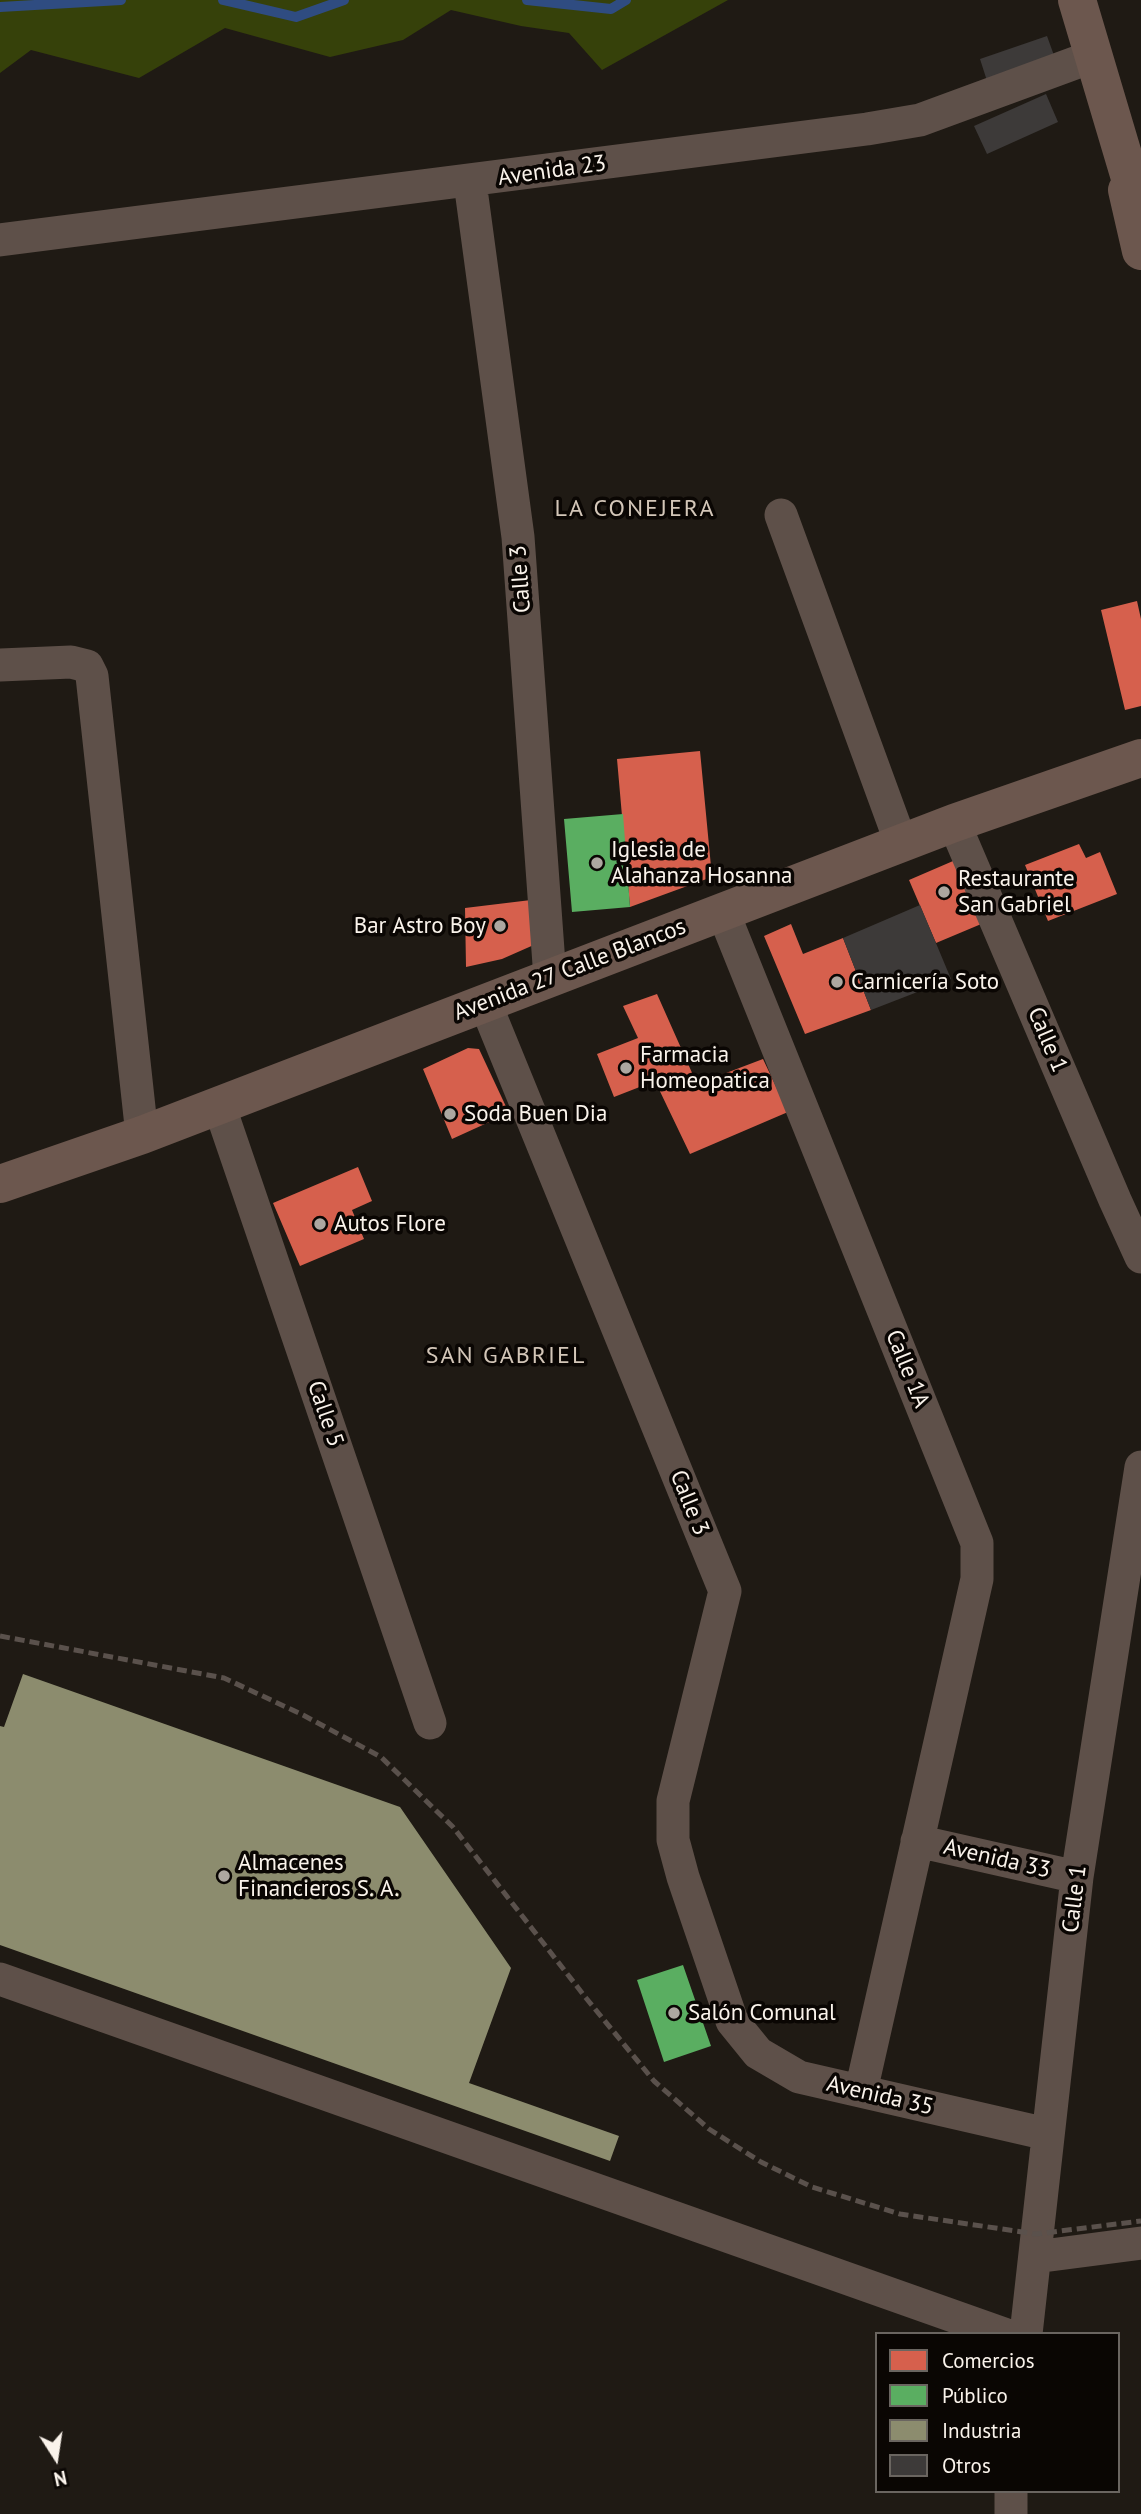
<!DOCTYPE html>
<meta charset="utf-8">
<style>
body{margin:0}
#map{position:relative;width:1141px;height:2514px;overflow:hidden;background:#1f1a14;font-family:"PT Sans",sans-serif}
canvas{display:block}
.legend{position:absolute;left:875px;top:2332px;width:245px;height:161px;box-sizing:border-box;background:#0a0603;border:2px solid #6a6560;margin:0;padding:9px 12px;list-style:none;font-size:21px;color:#faf3eb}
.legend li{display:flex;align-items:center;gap:14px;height:35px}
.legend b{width:35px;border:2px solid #6a6560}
.north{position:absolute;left:21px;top:2423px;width:70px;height:70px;-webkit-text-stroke:5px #0a0603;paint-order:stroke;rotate:168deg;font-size:19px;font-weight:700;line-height:28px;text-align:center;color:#faf3eb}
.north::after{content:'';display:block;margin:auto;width:24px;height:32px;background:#faf3eb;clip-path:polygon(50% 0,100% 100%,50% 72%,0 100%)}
</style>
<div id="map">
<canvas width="1141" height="2514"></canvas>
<ul class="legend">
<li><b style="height:19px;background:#d6604d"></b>Comercios</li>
<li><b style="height:19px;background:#5aae61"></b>Público</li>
<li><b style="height:19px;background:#8c8c6e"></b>Industria</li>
<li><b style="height:19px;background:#3d3a39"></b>Otros</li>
</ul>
<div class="north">N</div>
</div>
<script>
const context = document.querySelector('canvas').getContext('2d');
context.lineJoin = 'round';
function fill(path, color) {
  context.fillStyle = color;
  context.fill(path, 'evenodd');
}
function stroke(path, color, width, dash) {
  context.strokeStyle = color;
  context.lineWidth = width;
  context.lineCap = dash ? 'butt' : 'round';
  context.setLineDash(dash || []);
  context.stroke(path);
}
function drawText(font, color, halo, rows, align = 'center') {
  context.font = font + ' "PT Sans",sans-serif';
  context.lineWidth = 7;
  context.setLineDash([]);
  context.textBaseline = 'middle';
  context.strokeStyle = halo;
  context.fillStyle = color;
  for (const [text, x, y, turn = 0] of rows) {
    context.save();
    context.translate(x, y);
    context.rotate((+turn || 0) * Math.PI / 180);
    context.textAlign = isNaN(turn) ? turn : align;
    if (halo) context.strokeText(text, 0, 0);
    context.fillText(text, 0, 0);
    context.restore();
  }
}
fill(new Path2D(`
 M 0,0 L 728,0 L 602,70 L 569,33 L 521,26 L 451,10 L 403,40 L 330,57 L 225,28 L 139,78 L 31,50 L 0,73 Z`), '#36410a');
fill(new Path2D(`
 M 1137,601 L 1141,619 L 1141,706 L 1125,710 L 1101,610 Z
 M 700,751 L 712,877 L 630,907 L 617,759 Z
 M 1079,844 L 1086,858 L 1100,852 L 1117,894 L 1048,921 L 1025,865 Z
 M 960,858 L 986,922 L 936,943 L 909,880 Z
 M 531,900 L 536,944 L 502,959 L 466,967 L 465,908 Z
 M 791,924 L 803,954 L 843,938 L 871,1010 L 805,1034 L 764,936 Z
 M 657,994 L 697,1084 L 763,1059 L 788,1112 L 690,1154 L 655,1081 L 614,1097 L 597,1054 L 638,1038 L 623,1006 Z
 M 468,1048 L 479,1049 L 509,1113 L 452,1139 L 423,1069 Z
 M 358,1167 L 372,1201 L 352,1210 L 364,1239 L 300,1266 L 273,1203 Z`), '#d6604d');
fill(new Path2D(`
 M 623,814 L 630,907 L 572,912 L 564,819 Z
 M 683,1965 L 711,2046 L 664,2062 L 637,1980 Z`), '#5aae61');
fill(new Path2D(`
 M 23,1674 L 400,1807 L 511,1968 L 469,2083 L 619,2136 L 610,2161 L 0,1945 L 0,1726 L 4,1727 Z`), '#8c8c6e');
stroke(new Path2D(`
 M 223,0 L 296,17 L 344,0
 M 527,0 L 611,9 L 626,0
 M 0,7 L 121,0`), '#2f4c81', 10);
fill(new Path2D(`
 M 1047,36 L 1056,61 L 988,84 L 980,59 Z
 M 1046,94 L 1058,122 L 987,154 L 974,126 Z
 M 920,905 L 951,979 L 871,1010 L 843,938 Z`), '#3d3a39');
stroke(new Path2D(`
 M 470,182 L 518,537 L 550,978
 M 0,240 L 867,129 L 920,120 L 1094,56
 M 781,515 L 901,843
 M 0,665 L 71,662 L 87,666 L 92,676 L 142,1135
 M 954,823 L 1115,1200 L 1141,1257
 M 723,912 L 977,1543 L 977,1579 L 861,2091
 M 485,1003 L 725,1591 L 673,1801 L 673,1840 L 683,1877 L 732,2021 L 758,2053 L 799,2077 L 1047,2134
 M 219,1105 L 430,1723
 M 917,1841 L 1077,1877
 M 0,1979 L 1004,2334
 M 1035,2257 L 1141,2243
 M 1026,2334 L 1077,1877 L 1141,1467
 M 1011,2491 L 1011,2514`), '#5e5049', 33);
stroke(new Path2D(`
 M 1077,0 L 1141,215
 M 1127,190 L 1141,251
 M 0,1184 L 142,1135 L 954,823 L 1141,758`), '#6c574e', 38);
stroke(new Path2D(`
 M 0,1636 L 224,1678 L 303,1715 L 381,1757 L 453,1827 L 586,1998 L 654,2081 L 709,2129 L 761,2162 L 812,2187 L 900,2214 L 1036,2234 L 1141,2221`), '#5a514c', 5, [10, 5]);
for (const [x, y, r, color] of [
 [597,863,7,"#ada7a0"],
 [944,892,7,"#ada7a0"],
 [500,926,7,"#ada7a0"],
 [837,982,7,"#ada7a0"],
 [626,1068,7,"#ada7a0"],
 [450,1114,7,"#ada7a0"],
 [320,1224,7,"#ada7a0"],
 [224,1876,7,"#ada7a0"],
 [674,2013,7,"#ada7a0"]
]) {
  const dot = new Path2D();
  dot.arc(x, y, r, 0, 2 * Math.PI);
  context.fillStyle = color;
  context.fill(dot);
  stroke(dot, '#0a0603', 2.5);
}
drawText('23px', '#faf3eb', '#0a0603', [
 ["Avenida 23",552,171,-8],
 ["Calle 3",521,579,-94],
 ["Avenida 27 Calle Blancos",570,970,-21],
 ["Calle 1",1047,1040,67],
 ["Calle 1A",907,1369,68],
 ["Calle 5",325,1414,71],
 ["Calle 3",689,1503,68],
 ["Avenida 33",997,1859,13],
 ["Calle 1",1075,1899,-83],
 ["Avenida 35",880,2096,13]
]);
drawText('23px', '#faf3eb', '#0a0603', [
 ["Iglesia de",611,850],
 ["Alahanza Hosanna",611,876],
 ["Restaurante",958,879],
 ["San Gabriel",958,905],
 ["Bar Astro Boy",486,926,"right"],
 ["Carnicería Soto",851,982],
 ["Farmacia",640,1055],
 ["Homeopatica",640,1081],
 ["Soda Buen Dia",464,1114],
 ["Autos Flore",334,1224],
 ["Almacenes",238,1863],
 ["Financieros S. A.",238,1889],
 ["Salón Comunal",688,2013]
], 'left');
context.letterSpacing = '2px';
drawText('24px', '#d3c6b8', '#0a0603', [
 ["LA CONEJERA",635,509],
 ["SAN GABRIEL",506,1356]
]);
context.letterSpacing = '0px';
</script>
